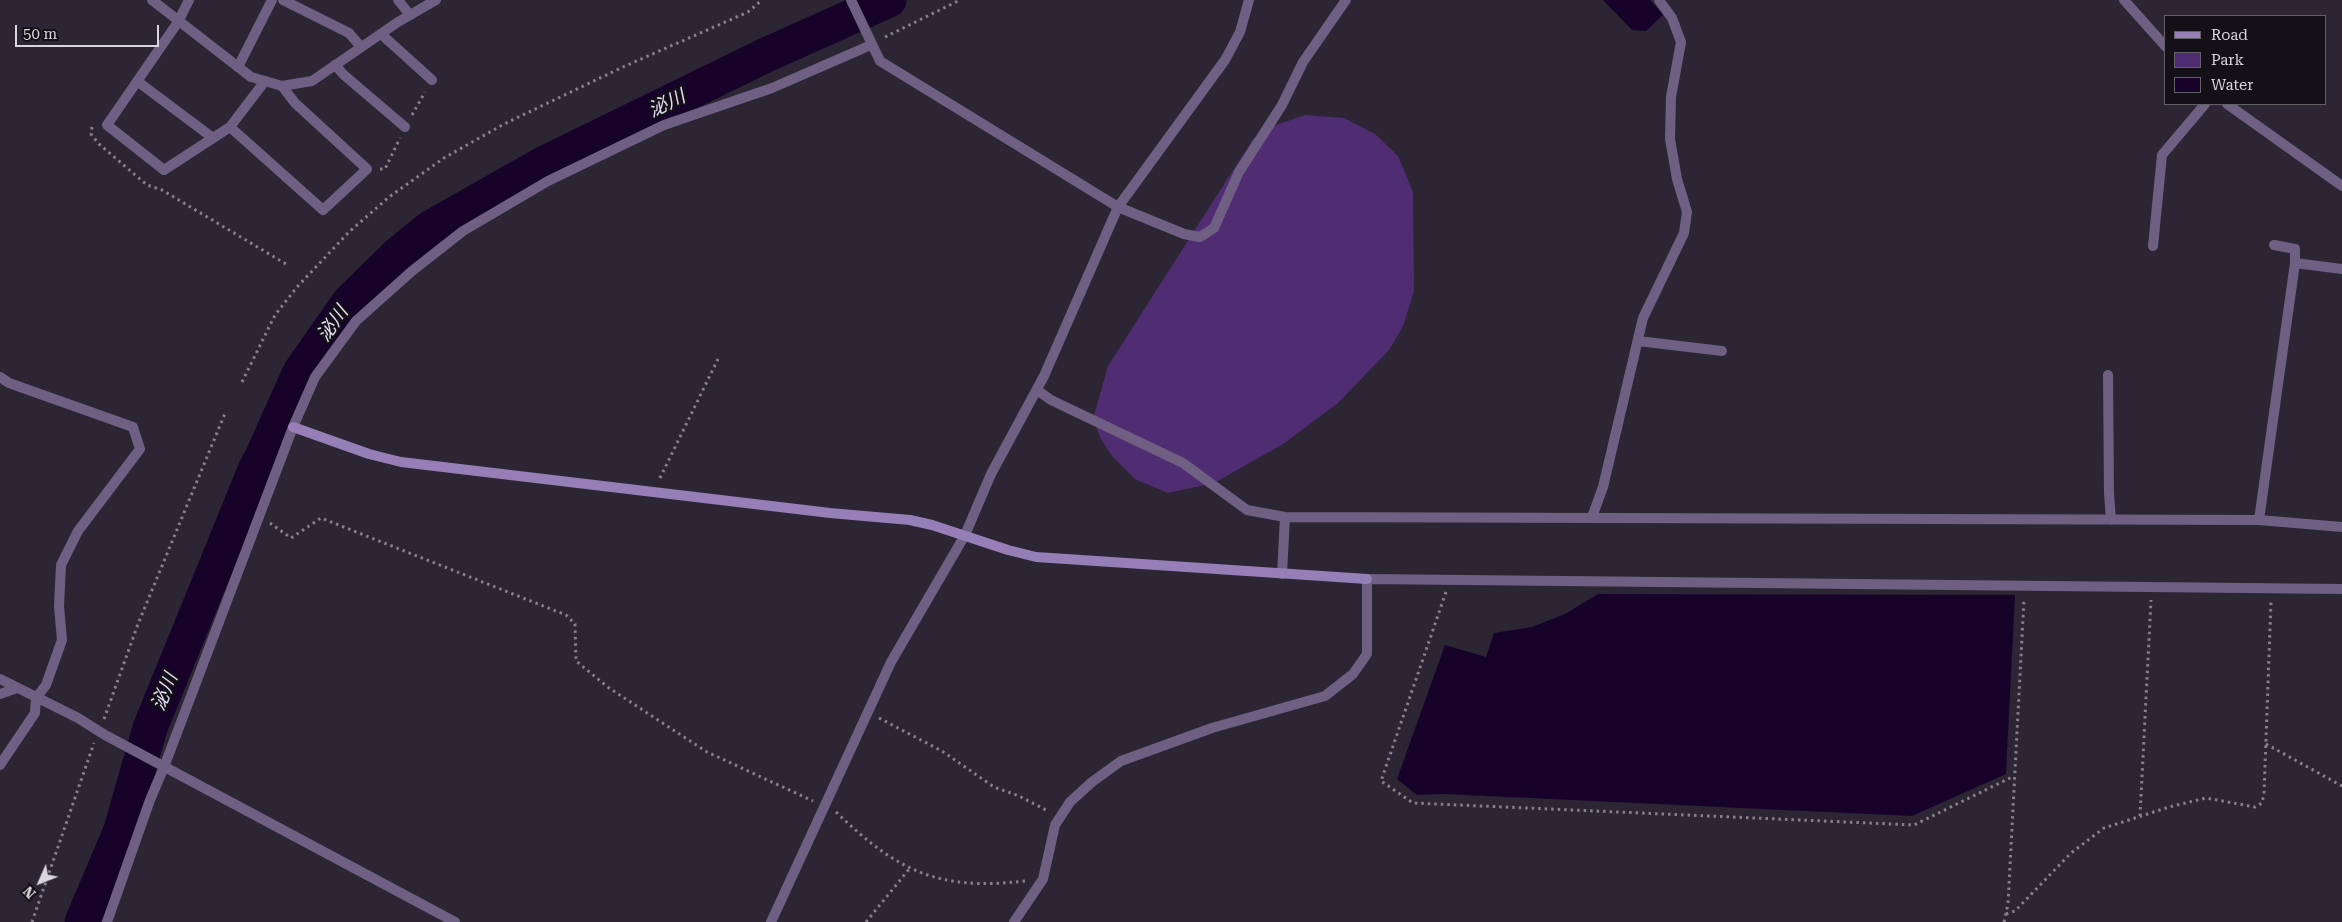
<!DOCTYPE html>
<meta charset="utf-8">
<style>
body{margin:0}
#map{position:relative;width:2342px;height:922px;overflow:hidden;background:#2c2634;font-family:"Roboto Serif",serif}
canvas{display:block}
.legend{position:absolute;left:2164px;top:15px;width:162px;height:90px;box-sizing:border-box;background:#131117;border:1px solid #636067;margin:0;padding:6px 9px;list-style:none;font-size:15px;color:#dad6df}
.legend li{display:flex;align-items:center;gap:10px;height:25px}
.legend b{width:25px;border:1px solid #636067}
.north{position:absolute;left:15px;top:857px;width:50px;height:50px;-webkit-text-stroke:4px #131117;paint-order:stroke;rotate:226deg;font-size:14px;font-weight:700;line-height:20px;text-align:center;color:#dad6df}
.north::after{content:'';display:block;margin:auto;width:18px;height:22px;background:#dad6df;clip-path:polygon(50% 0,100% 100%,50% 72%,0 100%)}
.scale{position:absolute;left:15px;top:25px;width:144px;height:22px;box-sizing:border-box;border:2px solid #dad6df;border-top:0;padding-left:6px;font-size:15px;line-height:18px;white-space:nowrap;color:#dad6df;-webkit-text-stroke:4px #131117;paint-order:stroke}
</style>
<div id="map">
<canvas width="2342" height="922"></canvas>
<ul class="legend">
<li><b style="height:6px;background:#967eb6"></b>Road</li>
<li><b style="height:14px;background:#502d73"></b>Park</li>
<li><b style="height:14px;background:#17032a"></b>Water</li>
</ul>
<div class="north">N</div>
<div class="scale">50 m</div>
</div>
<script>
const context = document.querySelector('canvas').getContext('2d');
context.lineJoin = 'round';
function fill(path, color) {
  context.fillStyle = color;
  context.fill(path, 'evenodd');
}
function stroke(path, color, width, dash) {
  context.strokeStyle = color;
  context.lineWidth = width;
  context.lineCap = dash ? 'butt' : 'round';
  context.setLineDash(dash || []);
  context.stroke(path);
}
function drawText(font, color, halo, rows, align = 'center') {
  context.font = font + ' "Roboto Serif","Noto Sans JP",serif';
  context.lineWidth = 4.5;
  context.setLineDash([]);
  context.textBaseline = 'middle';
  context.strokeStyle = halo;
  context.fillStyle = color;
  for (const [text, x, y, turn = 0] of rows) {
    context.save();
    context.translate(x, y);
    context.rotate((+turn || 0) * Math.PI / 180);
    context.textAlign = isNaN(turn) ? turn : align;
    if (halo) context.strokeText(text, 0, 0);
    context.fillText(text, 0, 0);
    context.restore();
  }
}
fill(new Path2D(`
 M 1305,115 L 1344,118 L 1375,134 L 1398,156 L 1413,192 L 1414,291 L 1403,326 L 1389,350 L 1338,403 L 1283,444 L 1214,483 L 1168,493 L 1135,479 L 1112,456 L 1101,439 L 1093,419 L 1108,366 L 1253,139 L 1273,126 Z`), '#502d73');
fill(new Path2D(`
 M 1603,0 L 1650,0 L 1663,15 L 1646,31 L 1632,30 Z
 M 1598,594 L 2015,595 L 2006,774 L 1912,816 L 1444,794 L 1417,795 L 1397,779 L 1445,645 L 1486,657 L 1494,633 L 1532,627 L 1565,614 Z`), '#17032a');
stroke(new Path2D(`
 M 82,922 L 121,830 L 150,728 L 255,470 L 262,457 L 300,372 L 349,302 L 398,254 L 430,228 L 543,164 L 766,55 L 889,0`), '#17032a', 35);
stroke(new Path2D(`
 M 885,37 L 960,0
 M 412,115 L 425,92
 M 92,127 L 91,134 L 99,144 L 147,185 L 162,190 L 286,264
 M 380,169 L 385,169 L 400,138
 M 242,382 L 275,315 L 297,287 L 349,232 L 389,197 L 444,158 L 504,124 L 623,67 L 748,12 L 762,0
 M 660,478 L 718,359
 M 270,523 L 291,538 L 321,518 L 566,615 L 575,624 L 576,661 L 609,688 L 707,752 L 813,801
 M 1446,592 L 1381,781 L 1413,803 L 1914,825 L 2014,776
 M 879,718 L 942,751 L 994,787 L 1019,796 L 1048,811
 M 104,719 L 138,624 L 226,411
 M 2266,744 L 2342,786
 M 836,812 C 898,872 939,891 1025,881
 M 2140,816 L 2151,600
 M 2006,914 L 2015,911 L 2071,853 L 2104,828 L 2169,807 L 2206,798 L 2255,807 L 2262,803 L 2264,794 L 2271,601
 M 32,922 L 94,743
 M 866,922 L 910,868
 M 2004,922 L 2008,904 L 2024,599`), '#85808c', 3, [2.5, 4]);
stroke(new Path2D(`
 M 189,0 L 178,22 L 107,125 L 164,170 L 230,127 L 265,81
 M 283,0 L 349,33 L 361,47
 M 398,0 L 410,15
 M 381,34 L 432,80
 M 335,65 L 344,75 L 405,127
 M 238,67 L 272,0
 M 137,81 L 213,138
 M 230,127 L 323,210 L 367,169 L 295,103 L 282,86`), '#6f6083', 10);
stroke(new Path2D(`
 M 152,0 L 251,77 L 282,86 L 312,81 L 398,22 L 436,0
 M 851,0 L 880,61 L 1118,207 L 1184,234 L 1200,237 L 1214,228 L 1239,172 L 1282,105 L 1303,62 L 1346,0
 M 2124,0 L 2166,47
 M 2227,104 L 2342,186
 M 2274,245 L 2295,249 L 2295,263
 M 2153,246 L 2162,155 L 2205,104
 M 1638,341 L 1722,351
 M 2108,375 L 2109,493 L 2111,520
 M 0,377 L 9,383 L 133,427 L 140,449 L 78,531 L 61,565 L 59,606 L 62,640 L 46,685 L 36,698 L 35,713 L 0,765
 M 1037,390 L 1051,400 L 1183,463 L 1247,510 L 1285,517 L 2259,520 L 2342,527
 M 1592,517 L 1603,487 L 1643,318 L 1684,233 L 1687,212 L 1677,179 L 1670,139 L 1671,97 L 1681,42 L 1672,18 L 1659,0
 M 2259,520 L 2295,263 L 2342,269
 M 1282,574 L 1285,517
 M 0,679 L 78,718 L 105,735 L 455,922
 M 0,694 L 17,688
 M 107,922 L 150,800 L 164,767 L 293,427 L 315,377 L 356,321 L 412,271 L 463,231 L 548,181 L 664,125 L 772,88 L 871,45
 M 771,922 L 891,662 L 965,535 L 991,474 L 1044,376 L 1118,207 L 1225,60 L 1240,32 L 1249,0
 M 1014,922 L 1043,879 L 1055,825 L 1070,802 L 1092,782 L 1121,761 L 1212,728 L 1325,696 L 1353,674 L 1367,654 L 1367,579 L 2342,589`), '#6f6083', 10);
stroke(new Path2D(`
 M 293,427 L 369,454 L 401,462 L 830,513 L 910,520 L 932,525 L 1008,550 L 1036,557 L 1367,579`), '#967eb6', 10);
drawText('italic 19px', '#e6ddf4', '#131117', [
 ["泌川",667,104,-26],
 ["泌川",333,324,-55],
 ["泌川",165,692,-68]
]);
</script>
